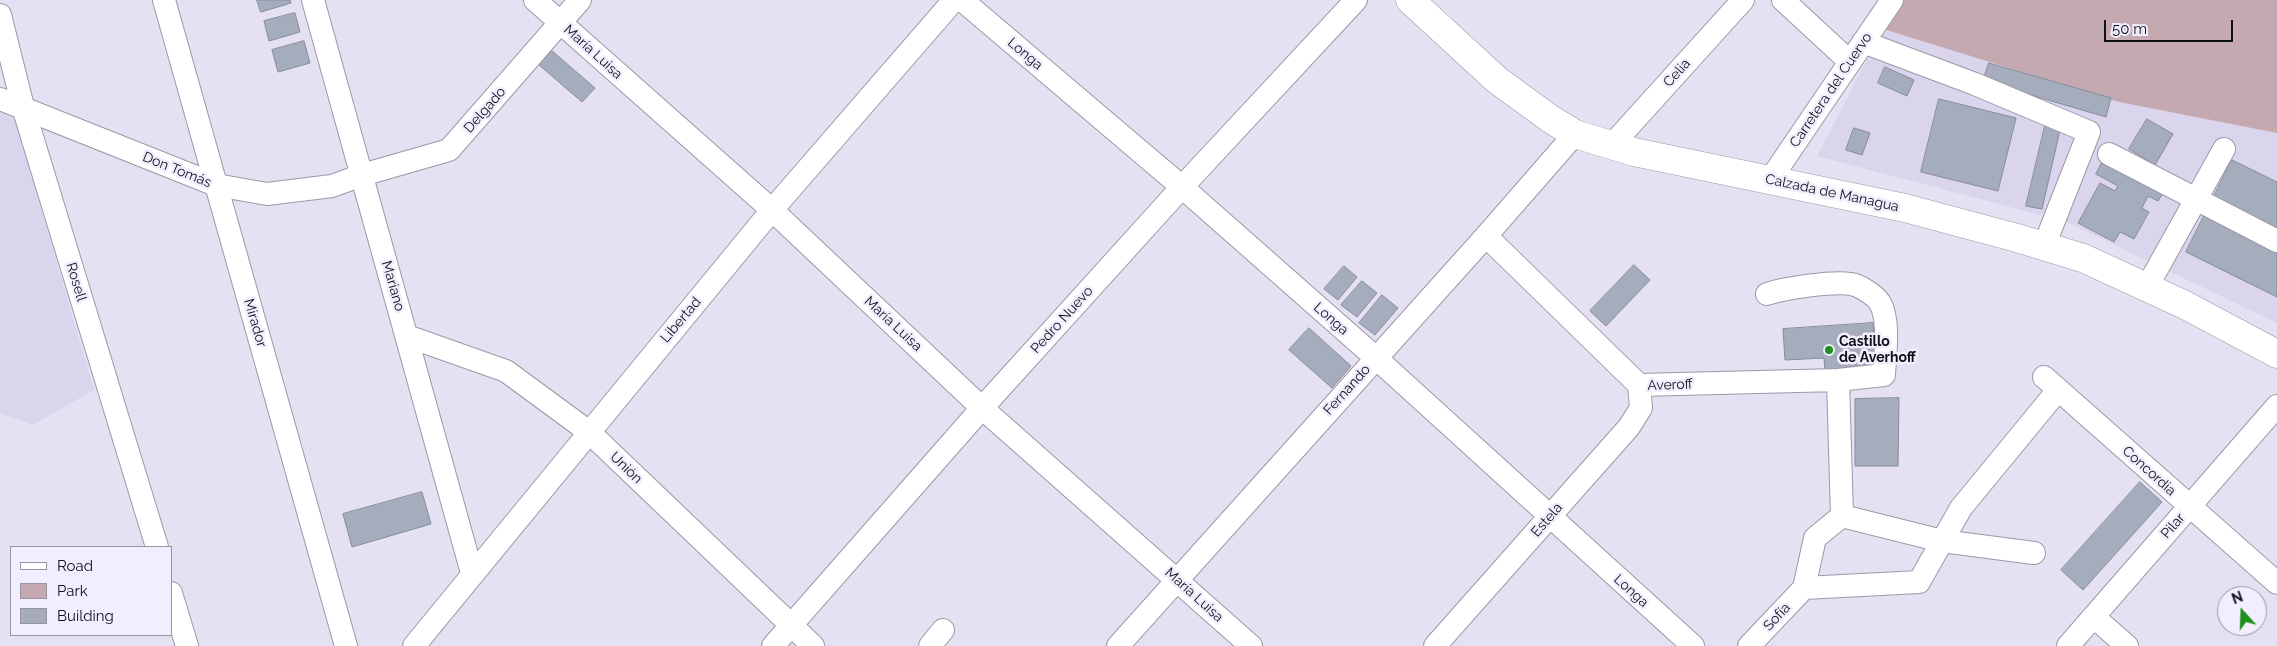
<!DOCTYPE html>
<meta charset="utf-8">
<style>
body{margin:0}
#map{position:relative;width:2277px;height:646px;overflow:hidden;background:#e5e0f2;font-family:Raleway,sans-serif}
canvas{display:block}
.legend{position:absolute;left:10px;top:546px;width:162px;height:90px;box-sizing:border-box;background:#f2eeff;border:1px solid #9895a1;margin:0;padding:6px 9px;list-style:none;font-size:15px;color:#111015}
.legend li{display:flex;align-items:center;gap:10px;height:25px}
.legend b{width:25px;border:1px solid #9895a1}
.north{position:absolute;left:2217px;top:586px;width:50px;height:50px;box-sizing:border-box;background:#f2eeff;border:1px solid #9895a1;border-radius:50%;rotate:340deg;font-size:14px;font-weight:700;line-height:20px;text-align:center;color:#111015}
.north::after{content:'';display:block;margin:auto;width:18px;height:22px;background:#1d901a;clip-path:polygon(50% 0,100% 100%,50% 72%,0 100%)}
.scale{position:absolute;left:2104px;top:20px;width:129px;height:22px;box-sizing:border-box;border:2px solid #111015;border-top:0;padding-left:6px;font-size:15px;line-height:18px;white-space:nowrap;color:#111015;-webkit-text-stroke:4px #f2eeff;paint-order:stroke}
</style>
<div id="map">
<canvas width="2277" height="646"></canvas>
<ul class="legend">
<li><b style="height:6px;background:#fff"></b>Road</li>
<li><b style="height:14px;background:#c4a9b0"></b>Park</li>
<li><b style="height:14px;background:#a5acbc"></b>Building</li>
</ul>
<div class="north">N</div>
<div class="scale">50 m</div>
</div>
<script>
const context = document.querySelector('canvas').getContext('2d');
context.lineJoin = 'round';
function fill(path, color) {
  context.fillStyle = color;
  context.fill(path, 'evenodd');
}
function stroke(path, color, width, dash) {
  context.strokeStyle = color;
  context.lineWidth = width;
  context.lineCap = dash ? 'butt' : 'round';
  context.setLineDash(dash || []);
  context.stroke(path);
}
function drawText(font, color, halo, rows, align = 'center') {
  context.font = font + ' Raleway,sans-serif';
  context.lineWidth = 5;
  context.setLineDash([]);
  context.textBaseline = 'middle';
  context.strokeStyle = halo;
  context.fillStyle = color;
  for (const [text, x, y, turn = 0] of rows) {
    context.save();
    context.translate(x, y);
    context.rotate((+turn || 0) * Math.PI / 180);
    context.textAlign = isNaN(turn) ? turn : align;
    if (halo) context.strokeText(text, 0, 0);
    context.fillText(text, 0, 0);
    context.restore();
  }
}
fill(new Path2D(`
 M 1883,29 L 2119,102 L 2277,133 L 2277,323 L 2067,222 L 1817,156 Z
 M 0,113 L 15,119 L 94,390 L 33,425 L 0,413 Z`), '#dbd4ed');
fill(new Path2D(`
 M 1900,0 L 2277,0 L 2277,133 L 2119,102 L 1883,29 Z`), '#c4a9b0');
const building = new Path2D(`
 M 257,0 L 290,0 L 291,3 L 261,12 Z
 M 295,13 L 300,32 L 269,41 L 264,21 Z
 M 304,41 L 310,63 L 278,72 L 272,50 Z
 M 551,50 L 595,88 L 582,102 L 538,64 Z
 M 1989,63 L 2111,98 L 2106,117 L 1983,81 Z
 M 1885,67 L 1914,80 L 1907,96 L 1878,83 Z
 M 1939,99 L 2016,118 L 1998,191 L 1921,172 Z
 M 2147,119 L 2173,134 L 2155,165 L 2129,149 Z
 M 2045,126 L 2060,130 L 2042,209 L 2026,206 Z
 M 1854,128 L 1870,133 L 1862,155 L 1846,150 Z
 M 2232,160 L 2277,182 L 2277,228 L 2214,196 Z
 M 2103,161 L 2163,193 L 2158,201 L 2148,196 L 2142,208 L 2149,212 L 2134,239 L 2120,232 L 2114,242 L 2078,223 L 2100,183 L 2115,191 L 2118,186 L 2096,174 Z
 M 2204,216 L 2277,252 L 2277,297 L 2186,252 Z
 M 1634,265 L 1650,280 L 1606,326 L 1590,311 Z
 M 1344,266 L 1357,277 L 1338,300 L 1324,289 Z
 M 1362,281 L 1377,293 L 1357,317 L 1341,305 Z
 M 1382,295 L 1398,308 L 1375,335 L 1359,323 Z
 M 1873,323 L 1876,368 L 1825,372 L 1824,358 L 1785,360 L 1783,329 Z
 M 1309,328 L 1351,366 L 1332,388 L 1289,350 Z
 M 1899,398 L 1898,466 L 1855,466 L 1855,399 Z
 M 2140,482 L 2162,502 L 2083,590 L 2061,570 Z
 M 422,492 L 431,524 L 352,547 L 343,514 Z`);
fill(building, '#a5acbc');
stroke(building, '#858c9b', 1);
const minor = new Path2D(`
 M 164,0 L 346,646
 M 313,0 L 472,573
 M 535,0 L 772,210 L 982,408 L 1251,646
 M 962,0 L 1182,187 L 1376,358 L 1693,646
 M 1783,0 L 1849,61
 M 0,15 L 23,107 L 157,547
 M 1863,42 L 1975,84 L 2089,132 L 2044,246
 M 0,99 L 216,185 L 267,194 L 332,186 L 362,175 L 449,150 L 580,0
 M 1611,146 L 1743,0
 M 2109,154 L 2277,241
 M 1770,180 L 1892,0
 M 1486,236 L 1639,385 L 1838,380 L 1884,375 C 1885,355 1890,320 1880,303 C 1875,295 1859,285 1851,284 C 1833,281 1784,288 1767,294
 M 2147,287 L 2224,149
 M 407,336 L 506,371 L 589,432 L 813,646
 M 2044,377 L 2277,583
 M 1842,516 L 1942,541 L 2034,553
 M 1804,588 L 1919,582 L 1961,508 L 2058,390
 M 1804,588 L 1815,538 L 1842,516 L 1838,380
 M 171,593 L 187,646
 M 2094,617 L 2127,646
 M 414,646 L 772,210 L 954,0
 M 773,646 L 982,408 L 1182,187 L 1356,0
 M 930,646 L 943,630
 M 1118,646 L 1486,236 L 1575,134
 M 1435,646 L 1629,427 L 1641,408 L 1639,385
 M 1749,646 L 1804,588
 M 2068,646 L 2277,406`);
const major = new Path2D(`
 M 1410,0 L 1497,80 L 1552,120 L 1575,134 L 1634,152 L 1905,208 L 2017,238 L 2083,258 L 2185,305 L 2277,354`);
stroke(minor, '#9c98a8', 24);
stroke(major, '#9c98a8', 29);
stroke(minor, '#fff', 22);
stroke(major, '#fff', 28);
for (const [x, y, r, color] of [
 [1829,350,5,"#1d901a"]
]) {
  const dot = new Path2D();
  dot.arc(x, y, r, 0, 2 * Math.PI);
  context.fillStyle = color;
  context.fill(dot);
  stroke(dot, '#f2eeff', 2);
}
drawText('14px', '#111015', '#f2eeff', [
 ["María Luisa",593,52,42],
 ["Longa",1025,54,40],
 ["Celia",1677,73,-48],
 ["Carretera del Cuervo",1831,90,-56],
 ["Delgado",485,110,-49],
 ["Don Tomás",177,170,22],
 ["Calzada de Managua",1832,193,12],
 ["Rosell",76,282,73],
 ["Mariano",393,286,74],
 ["Longa",1331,319,41],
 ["Libertad",681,320,-50],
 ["Pedro Nuevo",1062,320,-48],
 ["Mirador",255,323,74],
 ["María Luisa",893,324,43],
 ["Averoff",1670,385,-2],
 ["Fernando",1347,390,-48],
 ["Unión",626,468,44],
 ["Concordia",2149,471,42],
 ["Estela",1547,520,-49],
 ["Pilar",2173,526,-49],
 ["Longa",1631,591,42],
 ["María Luisa",1194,595,42],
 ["Sofía",1777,617,-47]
]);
drawText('bold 14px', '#111015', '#f2eeff', [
 ["Castillo",1839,342],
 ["de Averhoff",1839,358]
], 'left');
</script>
